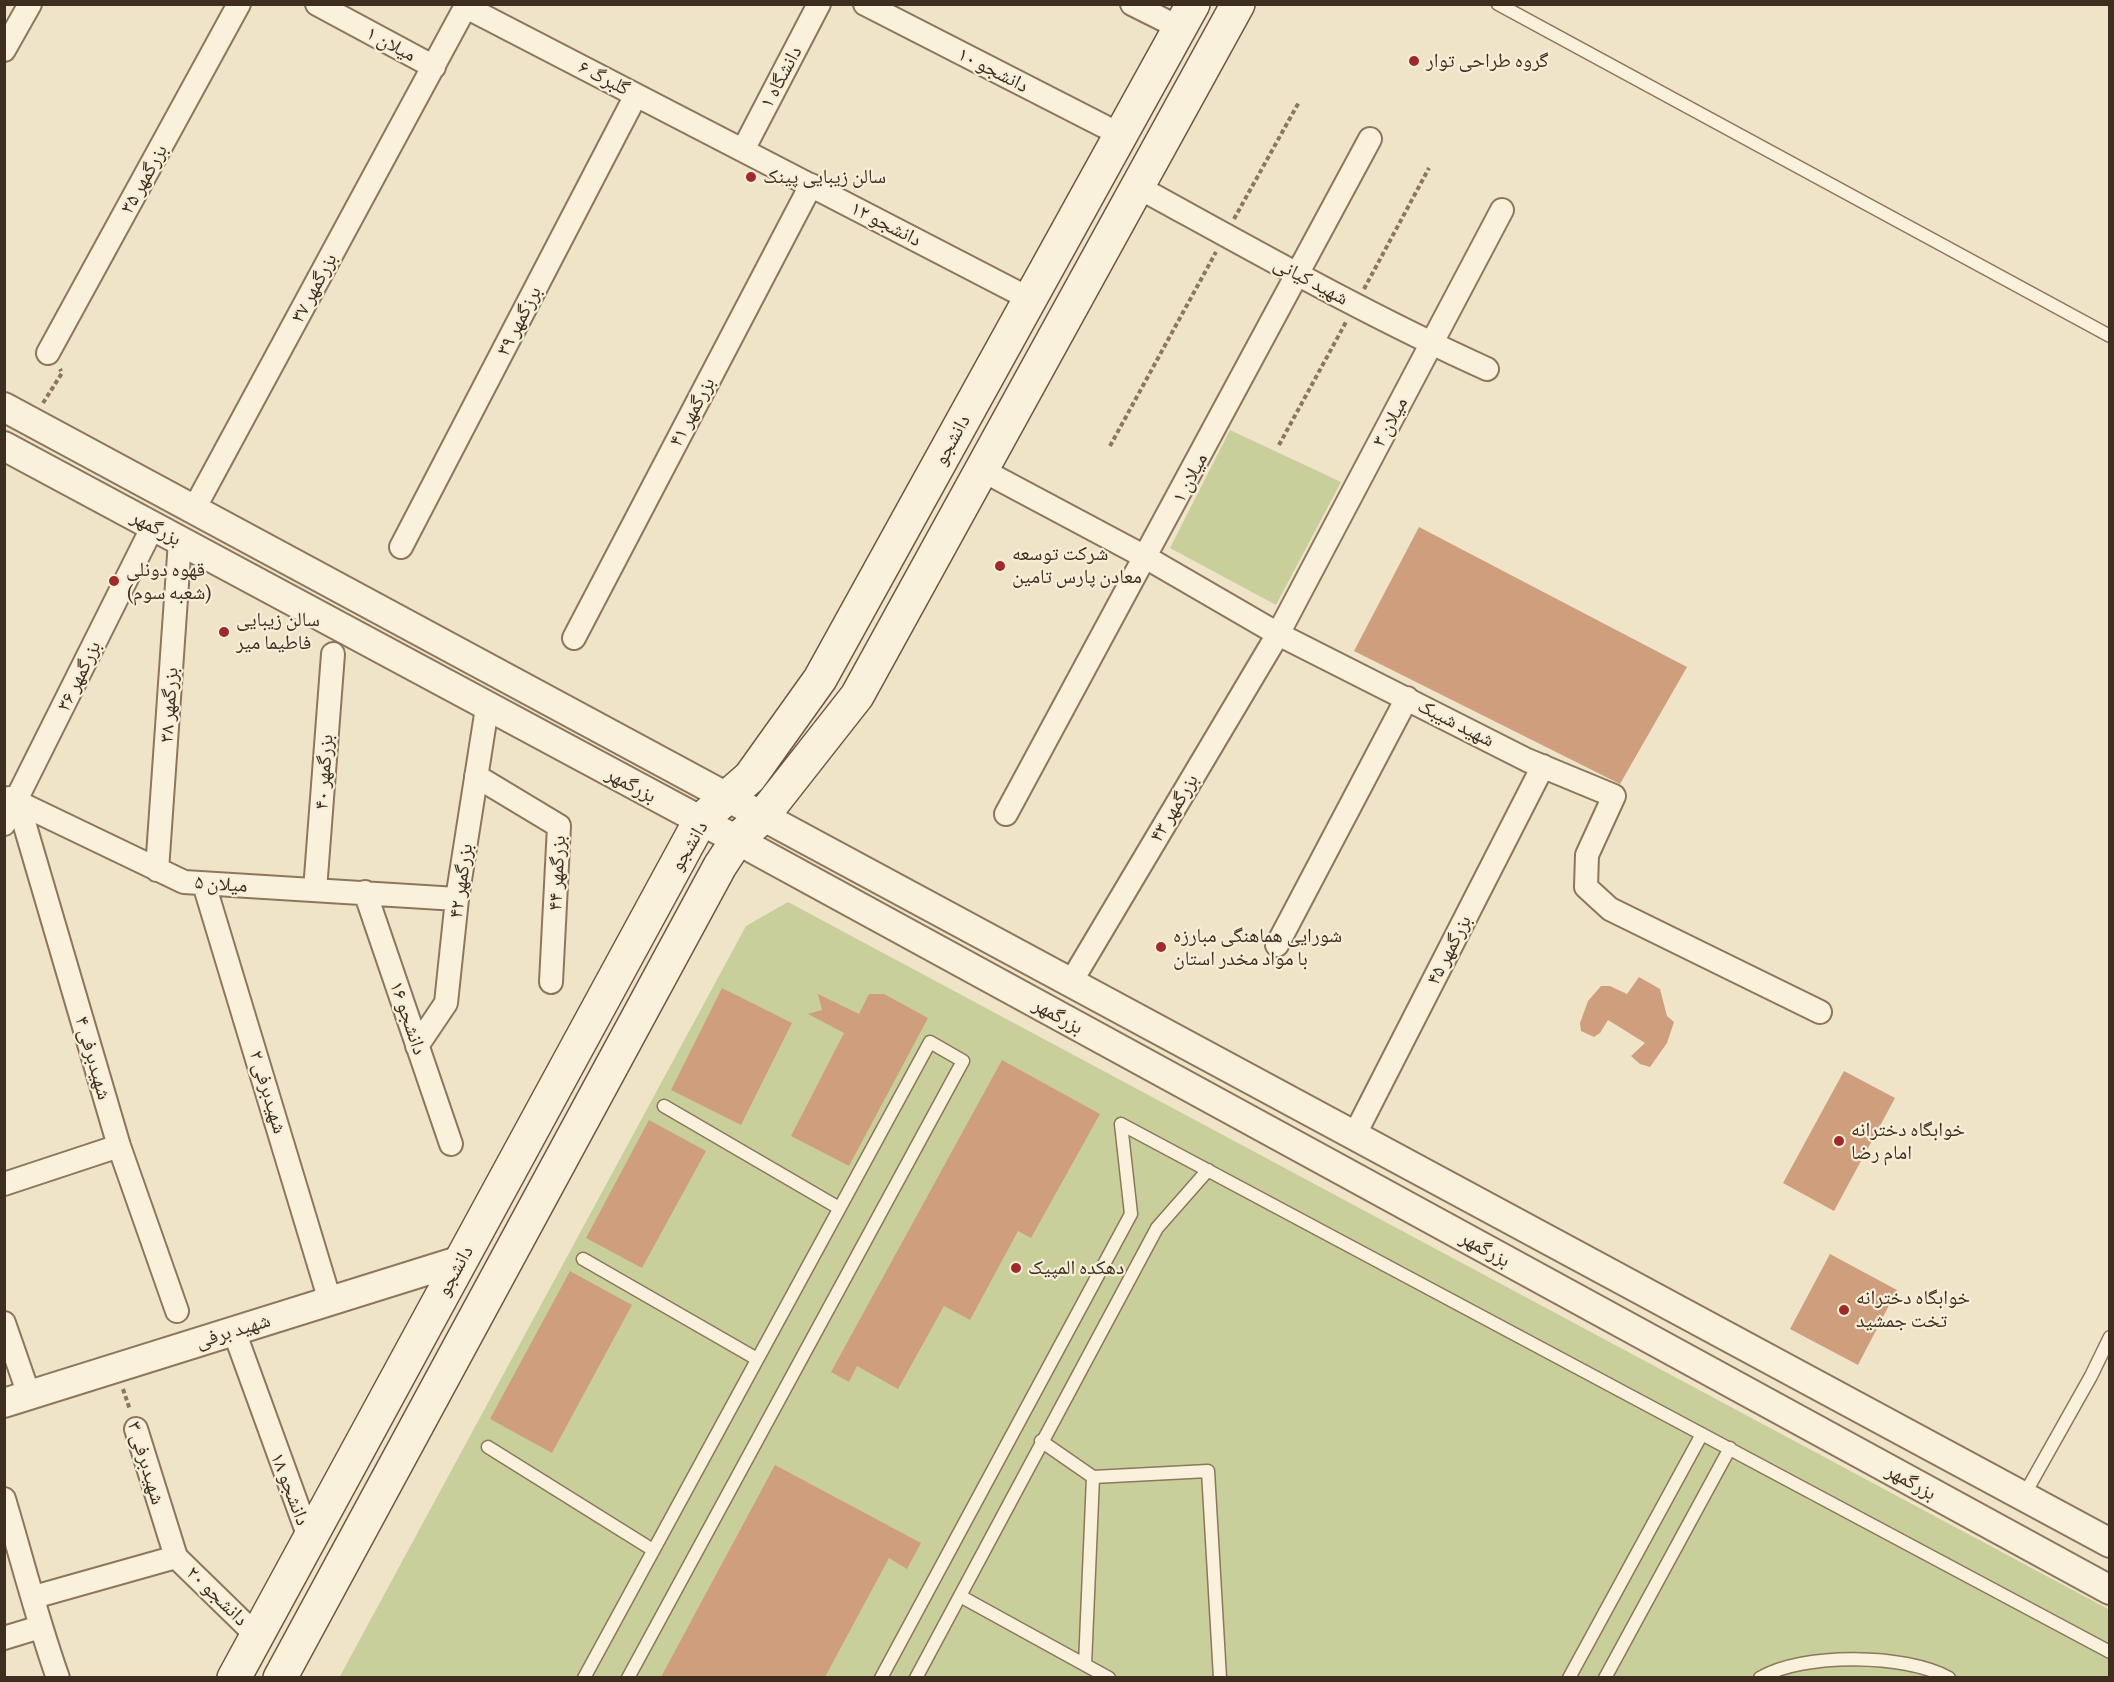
<!DOCTYPE html>
<meta charset="utf-8">
<style>
body{margin:0}
#map{position:relative;width:2114px;height:1682px;overflow:hidden;background:#f0e4c8;font-family:"Crimson Pro",serif}
canvas{display:block}
.frame{position:absolute;inset:0;border:6px solid #3d2e20;pointer-events:none}
</style>
<div id="map">
<canvas width="2114" height="1682"></canvas>
<div class="frame"></div>
</div>
<script>
const context = document.querySelector('canvas').getContext('2d');
context.lineJoin = 'round';
function fill(path, color) {
  context.fillStyle = color;
  context.fill(path, 'evenodd');
}
function stroke(path, color, width, dash) {
  context.strokeStyle = color;
  context.lineWidth = width;
  context.lineCap = dash ? 'butt' : 'round';
  context.setLineDash(dash || []);
  context.stroke(path);
}
function drawText(font, color, halo, rows, align = 'center') {
  context.font = font + ' "Crimson Pro","Noto Naskh Arabic",serif';
  context.lineWidth = 4.5;
  context.setLineDash([]);
  context.textBaseline = 'middle';
  context.strokeStyle = halo;
  context.fillStyle = color;
  for (const [text, x, y, turn = 0] of rows) {
    context.save();
    context.translate(x, y);
    context.rotate((+turn || 0) * Math.PI / 180);
    context.textAlign = isNaN(turn) ? turn : align;
    if (halo) context.strokeText(text, 0, 0);
    context.fillText(text, 0, 0);
    context.restore();
  }
}
fill(new Path2D(`
 M 1230,430 L 1341,482 L 1276,605 L 1170,548 Z
 M 788,902 L 2110,1610 L 2109,1678 L 339,1678 L 746,926 Z`), '#c9cf9b');
fill(new Path2D(`
 M 1419,527 L 1687,667 L 1620,784 L 1354,651 Z
 M 1639,977 L 1660,989 L 1667,1016 L 1674,1022 L 1667,1043 L 1650,1067 L 1640,1064 L 1631,1056 L 1645,1043 L 1608,1020 L 1600,1033 L 1594,1037 L 1581,1031 L 1580,1023 L 1588,1001 L 1601,986 L 1610,986 L 1627,994 Z
 M 722,988 L 792,1023 L 741,1125 L 671,1090 Z
 M 818,994 L 859,1014 L 869,994 L 884,994 L 928,1018 L 849,1166 L 791,1136 L 844,1033 L 808,1014 L 822,1010 Z
 M 1002,1060 L 1100,1114 L 1031,1238 L 1018,1231 L 970,1320 L 944,1306 L 898,1389 L 857,1366 L 849,1382 L 831,1372 Z
 M 1844,1071 L 1895,1098 L 1834,1211 L 1783,1183 Z
 M 649,1120 L 706,1151 L 642,1268 L 586,1238 Z
 M 1830,1254 L 1897,1290 L 1858,1365 L 1790,1329 Z
 M 570,1271 L 632,1305 L 552,1453 L 490,1419 Z
 M 775,1465 L 921,1543 L 907,1569 L 889,1558 L 825,1677 L 661,1677 Z`), '#cf9f7d');
const service = new Path2D(`
 M 1498,4 L 2110,336
 M 664,1106 L 839,1208
 M 1121,1124 L 2110,1652
 M 583,1259 L 757,1359
 M 1041,1441 L 1093,1477
 M 488,1447 L 653,1550
 M 2023,1497 L 2091,1376 L 2110,1337
 M 960,1596 L 1109,1678
 M 1085,1665 L 1093,1477 L 1208,1471 L 1220,1678
 M 584,1678 L 930,1042 L 963,1061 L 628,1678
 M 881,1678 L 1131,1214 L 1121,1124
 M 916,1678 L 1157,1228 L 1208,1170
 M 1569,1678 L 1702,1434
 M 1605,1678 L 1730,1448
 M 1760,1678 C 1804,1652 1906,1654 1949,1678`);
const minor = new Path2D(`
 M 317,4 L 434,67
 M 865,4 L 1121,135
 M 1132,4 L 1180,28
 M 466,7 L 1030,299
 M 4,50 L 30,4
 M 743,150 L 819,4
 M 1138,187 C 1253,250 1367,315 1487,369
 M 48,353 L 239,4
 M 982,470 L 1147,558 L 1278,634 L 1527,760 L 1614,796 L 1587,855 L 1586,887 L 1610,909 L 1820,1012
 M 194,509 L 467,4
 M 401,547 L 636,95
 M 574,638 L 811,185
 M 476,776 L 559,826 L 551,982
 M 9,798 L 184,882 L 457,899
 M 18,802 L 119,1146 L 177,1311
 M 1006,814 L 1370,139
 M 4,824 L 153,526
 M 157,870 L 180,541
 M 204,884 L 330,1301
 M 315,890 L 333,654
 M 365,892 L 451,1144
 M 1277,945 L 1407,698
 M 1071,982 L 1278,634 L 1502,210
 M 417,1046 L 446,1003 L 457,899 L 487,708
 M 1355,1134 L 1543,766
 M 4,1184 L 119,1146
 M 4,1323 L 29,1395
 M 234,1331 L 310,1540
 M 136,1429 L 176,1557 L 257,1636
 M 4,1499 C 22,1559 37,1619 58,1678
 M 34,1597 L 176,1557
 M 4,1638 L 40,1627`);
const tertiary = new Path2D(`
 M 4,407 L 2110,1543
 M 4,446 L 737,840 L 2110,1590
 M 4,1403 L 461,1260`);
const secondary = new Path2D(`
 M 234,1678 L 700,821 L 750,777 L 820,679 L 1193,4
 M 280,1678 L 720,866 L 737,840 L 762,817 L 857,696 L 1238,4`);
stroke(service, '#8d765c', 15);
stroke(minor, '#8d765c', 26);
stroke(tertiary, '#8d765c', 32);
stroke(secondary, '#6f573f', 36);
stroke(new Path2D(`
 M 1234,219 L 1299,102
 M 1364,289 L 1429,168
 M 43,403 L 62,373 L 60,369
 M 1279,445 L 1346,322
 M 1110,446 L 1216,252
 M 123,1389 L 130,1410`), '#8d765c', 4, [4.5, 3]);
stroke(service, '#faf1dc', 12);
stroke(minor, '#faf1dc', 22);
stroke(tertiary, '#faf1dc', 28);
stroke(secondary, '#faf1dc', 33);
for (const [x, y, r, color] of [
 [1414,61,6,"#9e2a2b"],
 [751,177,6,"#9e2a2b"],
 [1000,566,6,"#9e2a2b"],
 [114,581,6,"#9e2a2b"],
 [224,632,6,"#9e2a2b"],
 [1161,947,6,"#9e2a2b"],
 [1839,1141,6,"#9e2a2b"],
 [1016,1268,6,"#9e2a2b"],
 [1844,1310,6,"#9e2a2b"]
]) {
  const dot = new Path2D();
  dot.arc(x, y, r, 0, 2 * Math.PI);
  context.fillStyle = color;
  context.fill(dot);
  stroke(dot, '#f7eed8', 2);
}
drawText('20px', '#3d2e20', '#f7eed8', [
 ["میلان ۱",391,44,28],
 ["دانشجو ۱۰",993,70,27],
 ["دانشگاه ۱",781,77,-62],
 ["گلبرگ ۶",604,78,27],
 ["بزرگمهر ۳۵",144,179,-61],
 ["دانشجو ۱۲",886,224,27],
 ["شهید کیانی",1311,281,28],
 ["بزرگمهر ۳۷",314,288,-62],
 ["برزگمهر ۳۹",519,321,-63],
 ["بزرگمهر ۴۱",692,412,-62],
 ["میلان ۳",1390,422,-62],
 ["دانشجو",952,440,-61],
 ["میلان ۱",1190,478,-62],
 ["بزرگمهر",156,528,28],
 ["بزرگمهر ۳۶",79,676,-64],
 ["بزرگمهر ۳۸",169,705,-86],
 ["شهید شیبک",1456,723,27],
 ["بزرگمهر ۴۰",324,772,-86],
 ["بزرگمهر",631,785,28],
 ["بزرگمهر ۴۳",1174,808,-59],
 ["دانشجو",689,846,-59],
 ["بزرگمهر ۴۴",557,873,-87],
 ["بزرگمهر ۴۲",461,881,-82],
 ["میلان ۵",221,884,4],
 ["بزرگمهر ۴۵",1449,950,-63],
 ["بزرگمهر",1058,1016,29],
 ["دانشجو ۱۶",408,1018,71],
 ["شهیدبرفی ۴",93,1058,74],
 ["شهیدبرفی ۲",268,1092,73],
 ["بزرگمهر",1485,1249,29],
 ["دانشجو",455,1271,-61],
 ["شهید برفی",233,1331,-17],
 ["شهیدبرفی ۳",146,1463,73],
 ["بزرگمهر",1911,1482,29],
 ["دانشجو ۱۸",290,1489,69],
 ["دانشجو ۲۰",217,1596,44]
]);
drawText('20px', '#3d2e20', '#f7eed8', [
 ["گروه طراحی توار",1426,61],
 ["سالن زیبایی پینک",763,177],
 ["شرکت توسعه",1012,554],
 ["معادن پارس تامین",1012,577],
 ["قهوه دونلی",126,570],
 ["(شعبه سوم)",126,593],
 ["سالن زیبایی",236,620],
 ["فاطیما میر",236,643],
 ["شورایی هماهنگی مبارزه",1173,936],
 ["با مواد مخدر استان",1173,959],
 ["خوابگاه دخترانه",1851,1130],
 ["امام رضا",1851,1153],
 ["دهکده المپیک",1028,1268],
 ["خوابگاه دخترانه",1856,1298],
 ["تخت جمشید",1856,1321]
], 'left');
</script>
